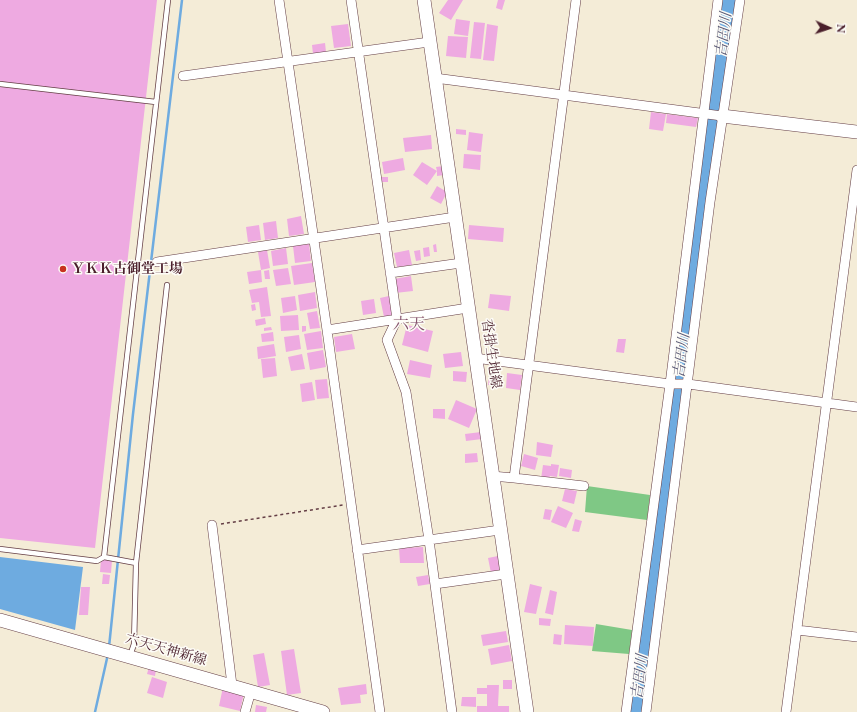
<!DOCTYPE html>
<meta charset="utf-8">
<style>
body{margin:0}
#map{position:relative;width:857px;height:712px;overflow:hidden;background:#f4ecd7;font-family:"EB Garamond",serif}
canvas{display:block}
.north{position:absolute;left:809px;top:8px;width:40px;height:40px;-webkit-text-stroke:3px #fdfcf7;paint-order:stroke;rotate:93deg;font-size:11px;font-weight:700;line-height:16px;text-align:center;color:#4a1f2b}
.north::after{content:'';display:block;margin:auto;width:14px;height:18px;background:#4a1f2b;clip-path:polygon(50% 0,100% 100%,50% 72%,0 100%)}
</style>
<div id="map">
<canvas width="857" height="712"></canvas>
<div class="north">N</div>
</div>
<script>
const context = document.querySelector('canvas').getContext('2d');
context.lineJoin = 'round';
function fill(path, color) {
  context.fillStyle = color;
  context.fill(path, 'evenodd');
}
function stroke(path, color, width, dash) {
  context.strokeStyle = color;
  context.lineWidth = width;
  context.lineCap = dash ? 'butt' : 'round';
  context.setLineDash(dash || []);
  context.stroke(path);
}
function drawText(font, color, halo, rows, align = 'center') {
  context.font = font + ' "EB Garamond","Noto Serif JP",serif';
  context.lineWidth = 3;
  context.setLineDash([]);
  context.textBaseline = 'middle';
  context.strokeStyle = halo;
  context.fillStyle = color;
  for (const [text, x, y, turn = 0] of rows) {
    context.save();
    context.translate(x, y);
    context.rotate((+turn || 0) * Math.PI / 180);
    context.textAlign = isNaN(turn) ? turn : align;
    if (halo) context.strokeText(text, 0, 0);
    context.fillText(text, 0, 0);
    context.restore();
  }
}
fill(new Path2D(`
 M 587,486 L 650,495 L 647,520 L 585,512 Z
 M 596,624 L 632,630 L 629,654 L 592,651 Z`), '#7fc885');
fill(new Path2D(`
 M 0,557 L 83,567 L 75,630 L 0,609 Z`), '#6eabe0');
stroke(new Path2D(`
 M 109,647 L 133,414 L 182,0
 M 95,712 L 108,654`), '#6eabe0', 2.5);
stroke(new Path2D(`
 M 636,712 L 728,0`), '#6eabe0', 15);
fill(new Path2D(`
 M 0,0 L 157,0 L 95,548 L 0,538 Z
 M 448,0 L 463,0 L 451,20 L 439,13 Z
 M 498,0 L 505,0 L 502,10 L 496,8 Z
 M 456,19 L 470,21 L 468,36 L 454,34 Z
 M 474,22 L 485,23 L 481,59 L 470,58 Z
 M 348,24 L 351,46 L 334,48 L 331,26 Z
 M 487,24 L 498,26 L 494,61 L 483,60 Z
 M 448,36 L 468,37 L 466,58 L 446,56 Z
 M 325,43 L 326,52 L 313,54 L 312,45 Z
 M 651,112 L 666,114 L 663,131 L 649,129 Z
 M 667,114 L 698,118 L 696,127 L 666,123 Z
 M 456,129 L 466,130 L 466,135 L 456,134 Z
 M 469,132 L 483,134 L 481,152 L 467,150 Z
 M 431,135 L 432,149 L 405,152 L 403,138 Z
 M 464,154 L 481,155 L 480,170 L 463,168 Z
 M 403,158 L 405,170 L 384,174 L 382,162 Z
 M 422,162 L 437,171 L 436,167 L 443,166 L 444,175 L 437,176 L 437,171 L 427,185 L 413,175 Z
 M 380,177 L 388,177 L 388,182 L 380,182 Z
 M 437,186 L 447,192 L 441,204 L 430,198 Z
 M 301,216 L 304,234 L 289,236 L 287,219 Z
 M 276,221 L 278,238 L 265,240 L 263,223 Z
 M 259,225 L 261,240 L 248,242 L 246,227 Z
 M 469,225 L 504,228 L 503,242 L 468,239 Z
 M 309,244 L 311,261 L 295,263 L 293,246 Z
 M 436,244 L 437,252 L 434,252 L 433,245 Z
 M 429,247 L 430,256 L 424,257 L 423,248 Z
 M 286,248 L 288,264 L 273,266 L 271,251 Z
 M 267,250 L 270,268 L 261,270 L 258,252 Z
 M 409,250 L 412,265 L 397,267 L 394,253 Z
 M 420,250 L 421,260 L 416,261 L 414,251 Z
 M 312,263 L 315,282 L 294,285 L 291,266 Z
 M 288,268 L 291,284 L 276,286 L 273,270 Z
 M 261,270 L 262,282 L 249,284 L 247,272 Z
 M 269,270 L 270,279 L 265,279 L 264,271 Z
 M 411,276 L 413,291 L 395,293 L 394,279 Z
 M 267,287 L 271,316 L 261,317 L 259,302 L 252,303 L 249,290 Z
 M 315,292 L 317,308 L 300,311 L 298,295 Z
 M 490,294 L 511,296 L 509,311 L 488,308 Z
 M 295,296 L 297,310 L 283,313 L 281,298 Z
 M 389,296 L 392,315 L 384,317 L 380,298 Z
 M 374,299 L 376,313 L 363,315 L 361,301 Z
 M 255,304 L 256,310 L 252,311 L 251,305 Z
 M 317,311 L 320,328 L 310,329 L 307,313 Z
 M 298,315 L 299,330 L 281,331 L 280,316 Z
 M 265,318 L 266,324 L 256,326 L 255,320 Z
 M 407,325 L 433,331 L 428,352 L 402,345 Z
 M 302,326 L 306,326 L 306,331 L 302,332 Z
 M 271,327 L 272,330 L 264,331 L 264,328 Z
 M 321,331 L 323,348 L 307,350 L 304,334 Z
 M 273,332 L 274,341 L 262,342 L 261,334 Z
 M 352,334 L 355,349 L 336,352 L 334,337 Z
 M 299,335 L 301,349 L 286,352 L 284,337 Z
 M 618,339 L 626,339 L 624,353 L 616,352 Z
 M 274,344 L 276,356 L 258,359 L 257,347 Z
 M 323,350 L 326,367 L 310,370 L 307,353 Z
 M 461,352 L 463,366 L 445,368 L 443,354 Z
 M 302,354 L 305,369 L 291,371 L 288,357 Z
 M 275,358 L 277,376 L 263,378 L 261,359 Z
 M 410,360 L 432,365 L 430,378 L 407,374 Z
 M 453,371 L 467,372 L 466,382 L 453,381 Z
 M 507,373 L 522,375 L 520,390 L 506,388 Z
 M 489,377 L 500,377 L 499,386 L 488,385 Z
 M 327,379 L 329,398 L 317,399 L 315,380 Z
 M 312,382 L 315,400 L 302,402 L 300,384 Z
 M 456,400 L 477,409 L 469,428 L 448,419 Z
 M 433,409 L 445,409 L 445,419 L 433,418 Z
 M 481,432 L 482,439 L 466,441 L 465,434 Z
 M 537,442 L 553,445 L 551,457 L 536,455 Z
 M 477,453 L 478,462 L 465,463 L 465,454 Z
 M 524,454 L 538,458 L 535,470 L 521,466 Z
 M 551,464 L 559,465 L 557,477 L 550,476 L 549,480 L 541,479 L 543,465 L 551,466 Z
 M 560,468 L 572,470 L 571,478 L 559,476 Z
 M 565,489 L 577,491 L 574,504 L 562,501 Z
 M 558,506 L 573,513 L 566,528 L 551,522 Z
 M 545,509 L 552,510 L 550,520 L 543,519 Z
 M 575,519 L 582,521 L 579,532 L 572,531 Z
 M 423,547 L 424,563 L 400,563 L 399,548 Z
 M 498,556 L 500,571 L 491,573 L 488,558 Z
 M 101,559 L 112,560 L 111,573 L 100,572 Z
 M 103,574 L 110,575 L 109,584 L 102,584 Z
 M 428,575 L 430,584 L 418,586 L 416,577 Z
 M 530,584 L 542,587 L 536,614 L 524,612 Z
 M 81,587 L 90,587 L 88,615 L 79,615 Z
 M 550,590 L 557,592 L 553,615 L 545,613 Z
 M 539,618 L 551,619 L 550,626 L 539,625 Z
 M 565,625 L 594,627 L 593,646 L 564,644 Z
 M 506,631 L 508,642 L 483,646 L 481,635 Z
 M 554,634 L 562,635 L 561,645 L 553,644 Z
 M 509,645 L 512,661 L 491,665 L 488,649 Z
 M 294,649 L 301,693 L 287,695 L 281,651 Z
 M 264,653 L 270,685 L 258,687 L 253,655 Z
 M 149,667 L 156,669 L 155,676 L 147,674 Z
 M 152,677 L 167,682 L 163,698 L 147,693 Z
 M 503,680 L 512,680 L 512,689 L 503,689 Z
 M 366,684 L 367,694 L 360,695 L 361,703 L 341,705 L 338,688 Z
 M 487,685 L 499,685 L 498,706 L 509,706 L 509,712 L 477,712 L 477,706 L 487,706 L 487,694 L 477,694 L 477,688 L 487,688 Z
 M 223,687 L 244,693 L 240,711 L 219,706 Z
 M 462,697 L 476,697 L 476,707 L 461,706 Z
 M 256,705 L 267,707 L 266,712 L 255,712 Z`), '#eeaae1');
const lane = new Path2D(`
 M 0,84 L 156,102
 M 0,549 L 97,561 L 104,557 L 136,563 L 167,285
 M 104,557 L 168,0
 M 130,656 L 134,644 L 136,563`);
const street = new Path2D(`
 M 279,0 L 327,330 L 380,712
 M 351,0 L 397,319 L 387,340 L 406,392 L 429,540 L 452,712
 M 183,76 L 429,42
 M 435,78 L 722,116
 M 157,262 L 455,217
 M 390,273 L 461,263
 M 327,330 L 468,308
 M 475,358 L 670,384 L 688,384 L 857,407
 M 492,476 L 514,478 L 576,0
 M 514,478 L 584,486
 M 212,525 L 232,685
 M 357,550 L 500,530
 M 435,584 L 506,574
 M 797,630 L 857,637
 M 245,712 L 251,691
 M 626,712 L 670,384 L 718,0
 M 646,712 L 710,202 L 740,0
 M 786,712 L 857,170`);
const secondary = new Path2D(`
 M 424,0 L 527,712
 M 722,116 L 857,132
 M 0,620 L 323,712`);
stroke(lane, '#643e45', 6);
stroke(street, '#643e45', 10);
stroke(secondary, '#643e45', 14);
stroke(new Path2D(`
 M 221,524 L 343,505`), '#643e45', 1.5, [3, 3]);
stroke(lane, '#fff', 4.5);
stroke(street, '#fff', 9);
stroke(secondary, '#fff', 13);
for (const [x, y, r, color] of [
 [63,269,4,"#c8321e"]
]) {
  const dot = new Path2D();
  dot.arc(x, y, r, 0, 2 * Math.PI);
  context.fillStyle = color;
  context.fill(dot);
  stroke(dot, '#fdfcf7', 1.5);
}
drawText('bold 14px', '#4a1f2b', '#fdfcf7', [
 ["ＹＫＫ古御堂工場",71,269]
], 'left');
drawText('14px', '#4a1f2b', '#fdfcf7', [
 ["沓掛生地線",491,354,82],
 ["六天天神新線",166,650,16]
]);
drawText('italic 15px', '#585773', '#fdfcf7', [
 ["吉田川",724,35,-83],
 ["吉田川",682,356,-83],
 ["吉田川",640,677,-83]
]);
drawText('16px', '#83506b', '#fdfcf7', [
 ["六天",409,325]
]);
</script>
